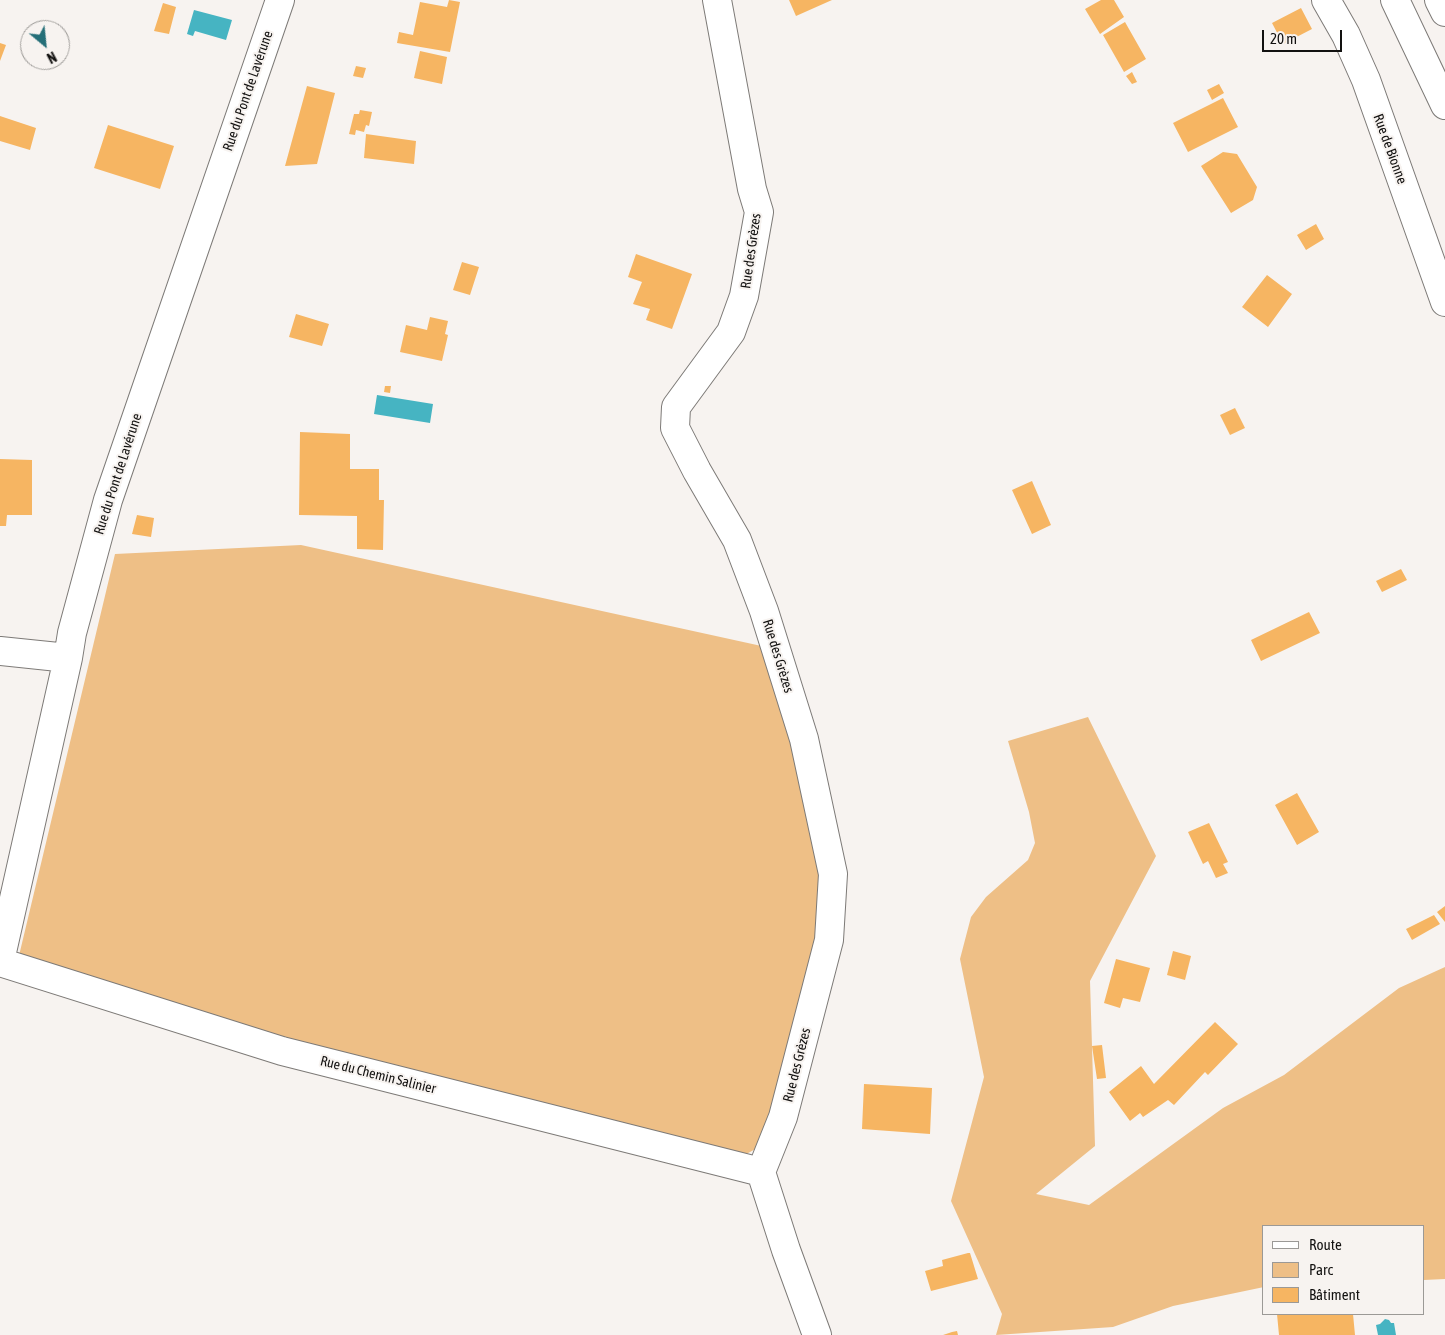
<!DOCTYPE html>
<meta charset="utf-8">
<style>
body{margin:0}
#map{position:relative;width:1445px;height:1335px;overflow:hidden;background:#f7f3f0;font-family:"Asap Condensed",sans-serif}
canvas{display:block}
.legend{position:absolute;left:1262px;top:1225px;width:162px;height:90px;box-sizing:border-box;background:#f7f3f0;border:1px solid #9b9996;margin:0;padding:6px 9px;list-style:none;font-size:15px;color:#121110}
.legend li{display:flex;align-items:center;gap:10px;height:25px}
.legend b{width:25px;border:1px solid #9b9996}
.north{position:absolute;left:20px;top:20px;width:50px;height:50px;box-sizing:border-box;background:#f7f3f0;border:1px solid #9b9996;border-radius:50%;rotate:152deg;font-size:14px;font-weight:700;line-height:20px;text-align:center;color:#121110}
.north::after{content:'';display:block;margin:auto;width:18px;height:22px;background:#256f78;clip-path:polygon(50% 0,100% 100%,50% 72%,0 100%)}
.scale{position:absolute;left:1262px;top:30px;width:80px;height:22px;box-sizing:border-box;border:2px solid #121110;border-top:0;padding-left:6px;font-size:15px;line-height:18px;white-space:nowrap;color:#121110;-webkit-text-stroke:4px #f7f3f0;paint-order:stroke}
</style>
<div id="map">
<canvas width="1445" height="1335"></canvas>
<ul class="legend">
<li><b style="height:6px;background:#fff"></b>Route</li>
<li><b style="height:14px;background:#eebf86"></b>Parc</li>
<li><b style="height:14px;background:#f6b562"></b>Bâtiment</li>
</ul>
<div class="north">N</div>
<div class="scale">20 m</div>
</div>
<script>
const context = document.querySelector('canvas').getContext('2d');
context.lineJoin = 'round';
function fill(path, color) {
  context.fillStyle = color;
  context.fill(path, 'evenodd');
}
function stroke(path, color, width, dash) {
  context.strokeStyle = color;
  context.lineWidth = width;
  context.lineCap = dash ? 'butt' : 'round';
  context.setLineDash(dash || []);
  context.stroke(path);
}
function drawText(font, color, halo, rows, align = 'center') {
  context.font = font + ' "Asap Condensed",sans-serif';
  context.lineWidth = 4;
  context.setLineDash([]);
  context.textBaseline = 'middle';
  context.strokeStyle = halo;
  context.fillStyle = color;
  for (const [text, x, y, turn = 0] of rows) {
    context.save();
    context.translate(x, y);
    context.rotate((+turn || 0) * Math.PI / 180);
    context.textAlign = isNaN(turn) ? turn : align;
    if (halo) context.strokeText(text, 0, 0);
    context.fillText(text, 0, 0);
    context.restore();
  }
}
fill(new Path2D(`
 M 301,545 L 766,647 L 825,874 L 821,928 L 771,1134 L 759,1147 L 741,1157 L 355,1066 L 17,964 L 115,554 Z
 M 1088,717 L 1156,856 L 1090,981 L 1095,1146 L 1036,1194 L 1089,1205 L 1223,1108 L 1284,1075 L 1399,988 L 1445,967 L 1445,1279 L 1424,1280 L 1424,1226 L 1264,1226 L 1264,1287 L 1173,1306 L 1113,1327 L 996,1335 L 1002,1314 L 951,1201 L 984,1077 L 960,959 L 971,917 L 986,897 L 1028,860 L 1035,843 L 1029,812 L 1008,741 Z`), '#eebf86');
fill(new Path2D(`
 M 194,10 L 232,20 L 226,40 L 195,31 L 193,36 L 187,34 Z
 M 377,395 L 433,404 L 430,423 L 374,414 Z
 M 1385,1319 L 1389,1320 L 1391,1323 L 1394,1323 L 1396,1335 L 1378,1335 L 1376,1325 L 1380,1324 Z`), '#46b4c2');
fill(new Path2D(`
 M 449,0 L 460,2 L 450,52 L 397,43 L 399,32 L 413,35 L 420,2 L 447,7 Z
 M 789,0 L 832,0 L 796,16 Z
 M 1101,0 L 1114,0 L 1124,17 L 1100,34 L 1085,9 Z
 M 163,3 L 176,7 L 169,34 L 154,31 Z
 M 1301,8 L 1312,29 L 1283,44 L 1272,23 Z
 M 1125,22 L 1146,59 L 1124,72 L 1103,35 Z
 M 0,43 L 6,45 L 0,61 Z
 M 420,51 L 447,57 L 442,84 L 414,78 Z
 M 356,66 L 366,68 L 363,78 L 353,76 Z
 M 1132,72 L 1137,82 L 1132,84 L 1126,76 Z
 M 1219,84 L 1224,93 L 1212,100 L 1207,90 Z
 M 307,86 L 335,93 L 317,164 L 285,166 Z
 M 1223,98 L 1238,127 L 1188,152 L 1173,123 Z
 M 360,110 L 372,112 L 369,126 L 366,125 L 364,132 L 356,130 L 355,135 L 349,134 L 354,114 L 359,114 Z
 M 0,116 L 36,128 L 30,150 L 0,141 Z
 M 108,125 L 174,146 L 160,189 L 94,168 Z
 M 366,134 L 416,141 L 414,164 L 364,158 Z
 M 1223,152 L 1237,154 L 1257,187 L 1253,200 L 1231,213 L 1201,166 Z
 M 1316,224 L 1324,239 L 1306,250 L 1297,235 Z
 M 636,254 L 692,274 L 672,329 L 646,320 L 650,309 L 633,304 L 642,282 L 628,277 Z
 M 462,262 L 479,267 L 470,295 L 453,290 Z
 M 1267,275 L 1292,294 L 1268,327 L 1242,307 Z
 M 296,314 L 329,324 L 322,346 L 289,337 Z
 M 430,317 L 448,321 L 445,334 L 448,335 L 442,361 L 400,352 L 406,325 L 427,330 Z
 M 385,386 L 391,386 L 390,393 L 384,392 Z
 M 1235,408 L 1245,428 L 1230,435 L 1220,415 Z
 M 300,432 L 350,434 L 350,469 L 379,469 L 379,500 L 384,500 L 383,550 L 357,549 L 357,516 L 299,515 Z
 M 0,459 L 32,460 L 32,515 L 7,515 L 6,526 L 0,526 Z
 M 1032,481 L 1051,525 L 1032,534 L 1012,490 Z
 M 137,515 L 154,518 L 151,537 L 132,534 Z
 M 1401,569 L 1407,580 L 1382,592 L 1376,581 Z
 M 1309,612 L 1320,633 L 1261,661 L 1251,640 Z
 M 1297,793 L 1319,832 L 1297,845 L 1275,805 Z
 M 1209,823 L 1228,862 L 1223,864 L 1228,873 L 1216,878 L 1208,861 L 1203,864 L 1188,832 Z
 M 1445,906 L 1445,922 L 1437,912 Z
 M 1434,915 L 1440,924 L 1412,940 L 1406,929 Z
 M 1173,951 L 1191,956 L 1185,980 L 1167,975 Z
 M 1116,959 L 1150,968 L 1140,1002 L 1123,998 L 1120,1008 L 1104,1003 Z
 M 1215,1022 L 1238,1044 L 1208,1075 L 1205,1072 L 1174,1105 L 1168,1100 L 1143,1117 L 1140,1113 L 1130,1121 L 1109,1092 L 1141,1066 L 1154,1084 Z
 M 1102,1045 L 1106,1078 L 1097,1079 L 1092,1046 Z
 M 864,1084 L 932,1088 L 930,1134 L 862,1129 Z
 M 968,1253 L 970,1253 L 978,1279 L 931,1291 L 925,1271 L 943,1266 L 942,1260 Z
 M 1277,1314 L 1353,1314 L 1355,1335 L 1279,1335 Z
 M 957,1331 L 958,1335 L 943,1335 L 952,1332 Z`), '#f6b562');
const minor = new Path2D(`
 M 717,0 L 752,189 L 759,212 L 744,296 L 731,332 L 676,407 L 675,428 L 697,471 L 737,540 L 764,611 L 804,739 L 833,874 L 829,940 L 783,1117 L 761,1172 L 786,1250 L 817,1335
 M 1326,0 L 1346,35 L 1366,80 L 1445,302
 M 0,651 L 68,658
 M 0,961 L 68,658 L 72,633 L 108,500 L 280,0
 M 0,962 L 282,1051 L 761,1172`);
const primary = new Path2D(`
 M 1395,0 L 1445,105
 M 1439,0 L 1445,12`);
stroke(minor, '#7d7a77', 30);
stroke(primary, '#7d7a77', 30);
stroke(minor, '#fff', 28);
stroke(primary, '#fff', 28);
drawText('14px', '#121110', '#f7f3f0', [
 ["Rue du Pont de Lavérune",248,91,-71],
 ["Rue de Bionne",1390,149,70],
 ["Rue des Grèzes",751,251,-82],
 ["Rue du Pont de Lavérune",118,474,-72],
 ["Rue des Grèzes",778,656,73],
 ["Rue des Grèzes",797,1065,-76],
 ["Rue du Chemin Salinier",378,1075,14]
]);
</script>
